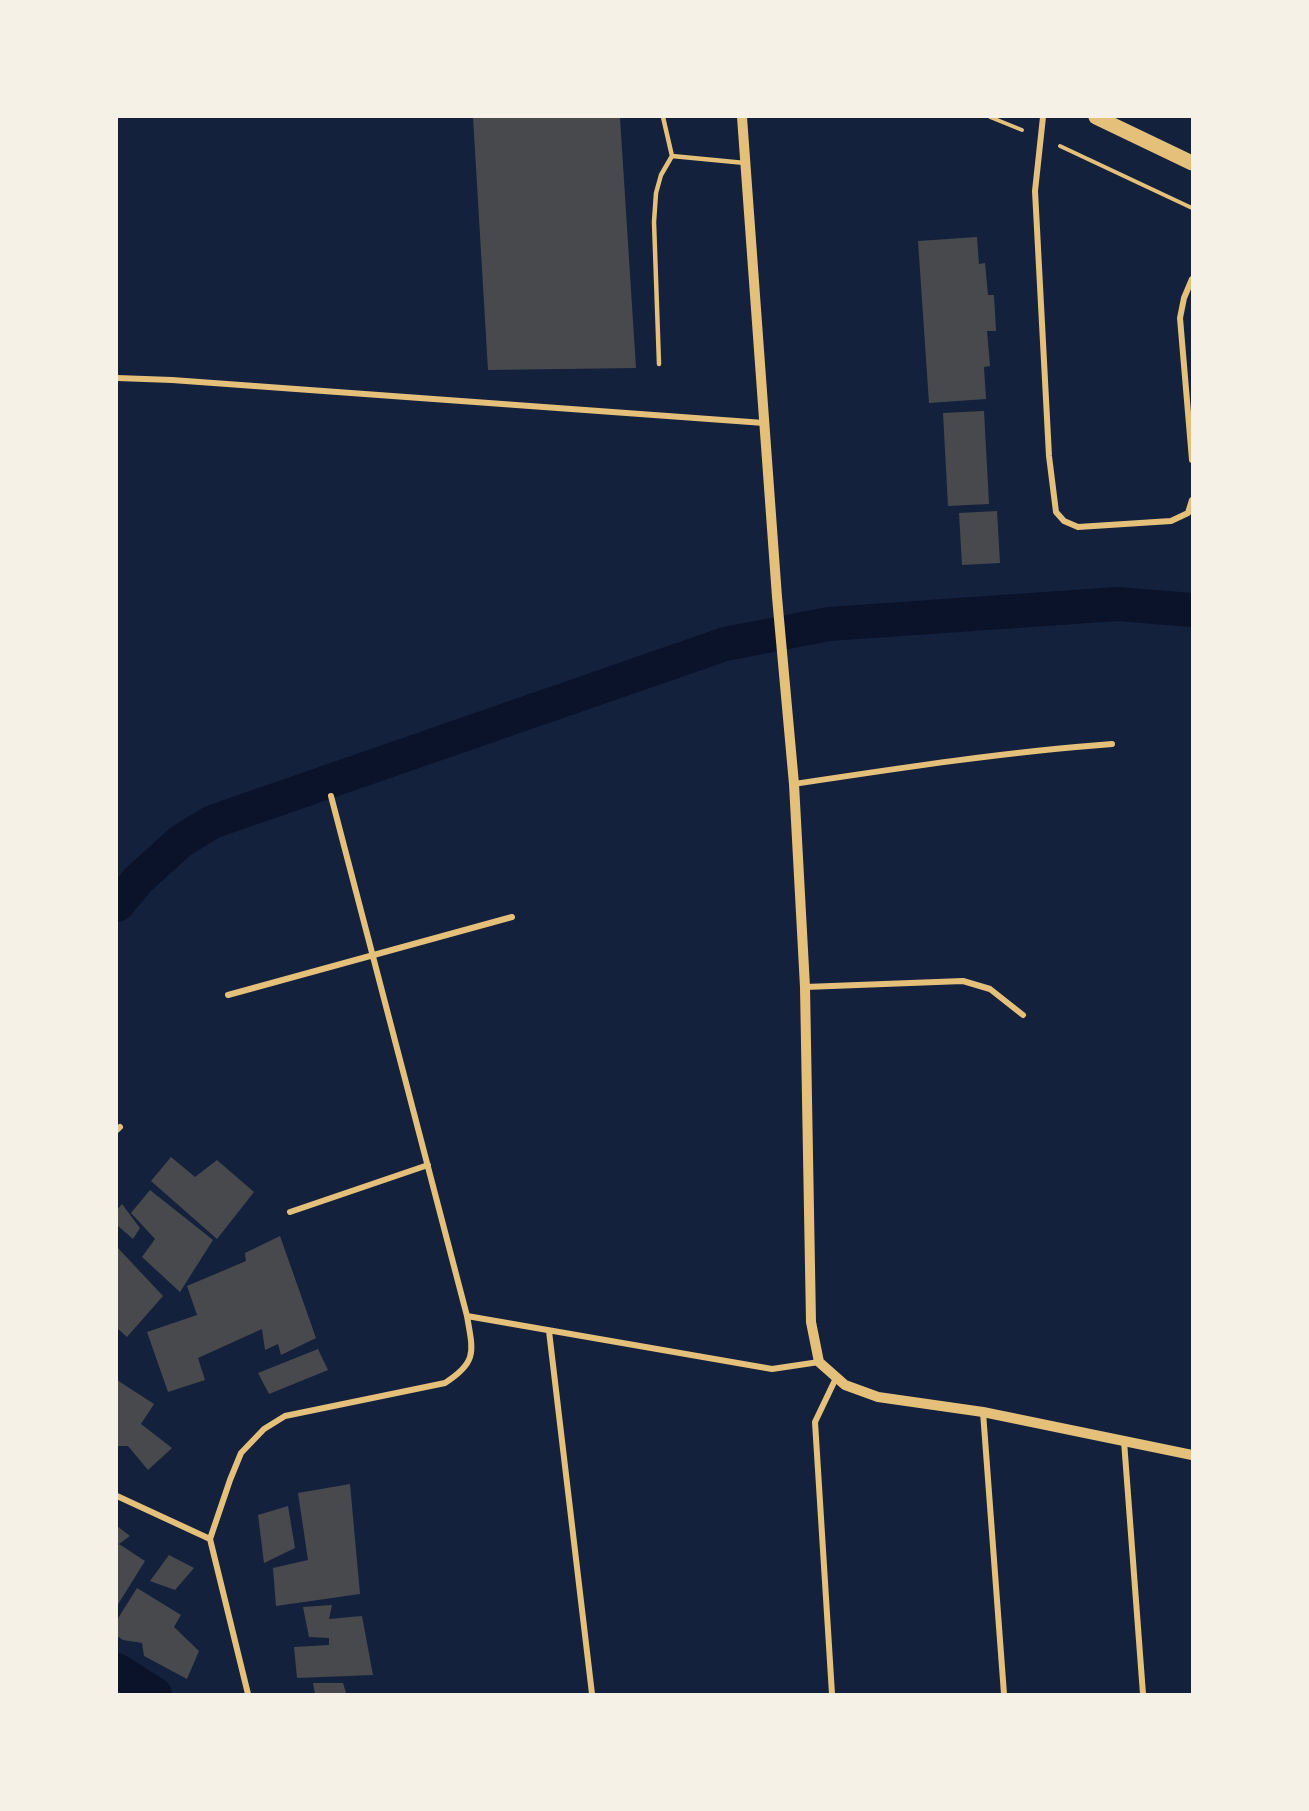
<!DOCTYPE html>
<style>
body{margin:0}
#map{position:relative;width:1309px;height:1811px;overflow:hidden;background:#14213d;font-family:Karla,sans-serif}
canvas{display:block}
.frame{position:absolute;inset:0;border:118px solid #f6f1e7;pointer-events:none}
</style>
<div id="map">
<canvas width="1309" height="1811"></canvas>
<div class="frame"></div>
</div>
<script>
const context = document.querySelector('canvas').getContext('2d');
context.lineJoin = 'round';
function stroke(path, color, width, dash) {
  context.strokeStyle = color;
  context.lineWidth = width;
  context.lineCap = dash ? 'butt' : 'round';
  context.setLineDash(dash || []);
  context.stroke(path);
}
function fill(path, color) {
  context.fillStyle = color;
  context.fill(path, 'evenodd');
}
stroke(new Path2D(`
 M 117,905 L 138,880 L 181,841 L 212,822 L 725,644 L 829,624 L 1117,604 L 1192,610
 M 117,1670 L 155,1694`), '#0b132b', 34);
fill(new Path2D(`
 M 473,117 L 620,118 L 636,368 L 488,370 Z
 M 977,237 L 979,264 L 985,263 L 988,295 L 994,295 L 996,331 L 987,331 L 990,366 L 984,367 L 986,399 L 929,403 L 918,241 Z
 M 984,411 L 989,504 L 948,506 L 943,413 Z
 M 997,511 L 1000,563 L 962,565 L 959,513 Z
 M 171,1157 L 195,1177 L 217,1160 L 254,1192 L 217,1239 L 151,1181 Z
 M 150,1190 L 213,1240 L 180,1292 L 142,1257 L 155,1239 L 131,1213 Z
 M 122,1204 L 140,1228 L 133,1239 L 117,1225 L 117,1210 Z
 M 280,1236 L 316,1338 L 281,1355 L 278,1344 L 265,1350 L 262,1329 L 198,1358 L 205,1380 L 168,1392 L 147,1332 L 197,1315 L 187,1286 L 246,1261 L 245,1253 Z
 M 117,1247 L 163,1296 L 127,1337 L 117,1328 Z
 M 318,1349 L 328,1370 L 269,1394 L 258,1373 Z
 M 117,1380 L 154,1404 L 141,1424 L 172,1448 L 148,1470 L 128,1446 L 117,1446 Z
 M 350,1484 L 360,1594 L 276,1606 L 273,1568 L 308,1560 L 298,1493 Z
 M 288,1506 L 295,1548 L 264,1563 L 258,1515 Z
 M 117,1526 L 130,1536 L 119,1544 L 117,1543 Z
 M 119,1544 L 145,1561 L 117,1606 L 117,1546 Z
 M 169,1555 L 194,1568 L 175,1590 L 150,1581 Z
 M 137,1588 L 181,1615 L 174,1627 L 199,1651 L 187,1679 L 144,1656 L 142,1643 L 123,1640 L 117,1636 L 117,1620 Z
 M 332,1605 L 329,1619 L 362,1616 L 373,1675 L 297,1678 L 294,1647 L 329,1645 L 329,1638 L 309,1637 L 303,1607 Z
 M 313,1683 L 343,1683 L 346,1693 L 315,1694 Z`), '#48494c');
stroke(new Path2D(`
 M 990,117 L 1022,130
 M 1060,146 L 1192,208`), '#e5c07b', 4);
stroke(new Path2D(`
 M 663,117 L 672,156 L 745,163
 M 659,364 L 654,222 L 656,193 L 661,175 L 672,156`), '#e5c07b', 4.5);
stroke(new Path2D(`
 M 1043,117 L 1035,191 L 1049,456 L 1056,512 L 1064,521 L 1078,527 L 1171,521 L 1188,513 L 1192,500
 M 1192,279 L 1184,298 L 1180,318 L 1192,460
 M 117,378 L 172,380 L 764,423
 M 794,784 C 900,768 1005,752 1112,744
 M 805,987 L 963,981 L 990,989 L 1023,1015
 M 228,995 L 512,917
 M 117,1130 L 120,1127
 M 290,1212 L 428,1165
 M 467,1316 L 772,1369 L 819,1362
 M 549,1331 L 592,1694
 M 983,1412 L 1004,1694
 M 1124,1441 L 1143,1694
 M 117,1496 L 210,1539
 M 248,1694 L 210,1539 L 230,1480 L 241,1453 L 264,1429 L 285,1416 L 445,1383 C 478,1362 473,1351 467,1316 L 331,796
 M 832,1694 L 815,1422 L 836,1378`), '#e5c07b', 6);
stroke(new Path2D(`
 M 742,117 L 777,597 L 794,784 L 805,987 L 811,1322 L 819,1362 L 845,1385 L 878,1397 L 983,1412 L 1192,1455`), '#e5c07b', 10);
stroke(new Path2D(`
 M 1096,117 L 1192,163`), '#e5c07b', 15);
</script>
